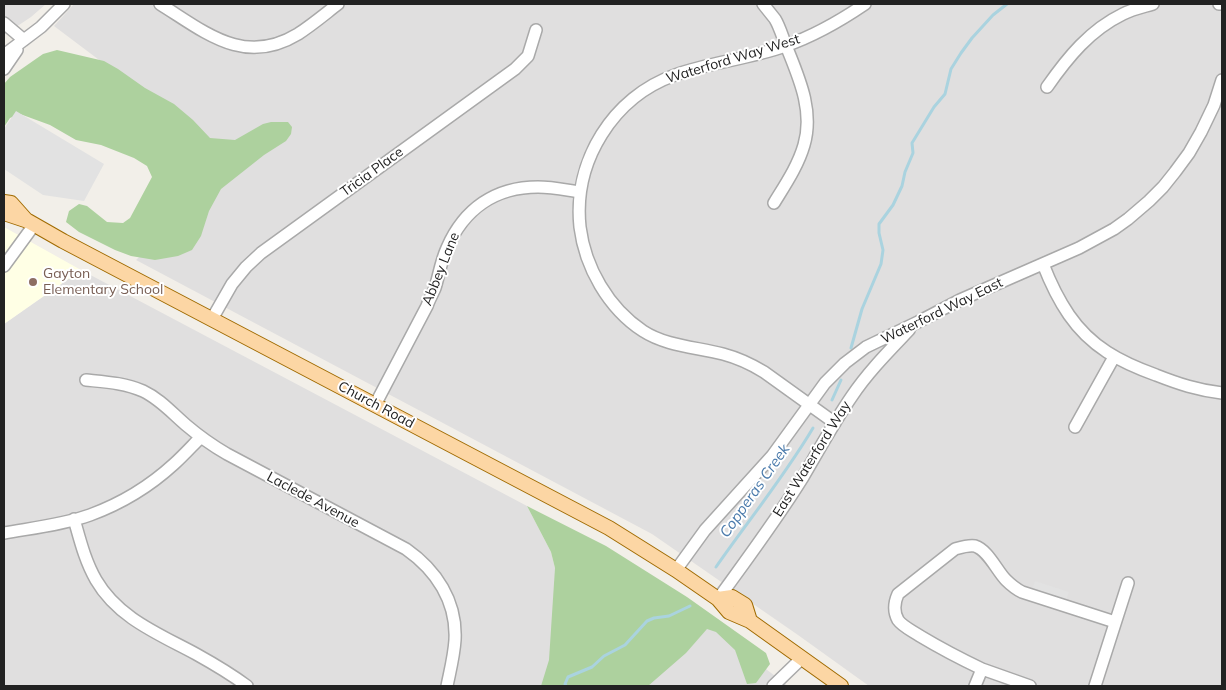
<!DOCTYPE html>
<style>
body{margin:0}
#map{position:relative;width:1226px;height:690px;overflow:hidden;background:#f2efe9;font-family:Mulish,sans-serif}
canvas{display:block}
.frame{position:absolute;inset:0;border:5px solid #222;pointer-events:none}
</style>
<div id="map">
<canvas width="1226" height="690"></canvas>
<div class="frame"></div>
</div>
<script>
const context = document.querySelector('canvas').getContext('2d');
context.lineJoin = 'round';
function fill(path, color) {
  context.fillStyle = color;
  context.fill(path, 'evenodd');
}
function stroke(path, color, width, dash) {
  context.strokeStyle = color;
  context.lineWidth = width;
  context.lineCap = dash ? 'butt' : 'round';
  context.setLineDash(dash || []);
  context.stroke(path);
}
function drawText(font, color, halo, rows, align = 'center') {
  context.font = font + ' Mulish,sans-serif';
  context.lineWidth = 4;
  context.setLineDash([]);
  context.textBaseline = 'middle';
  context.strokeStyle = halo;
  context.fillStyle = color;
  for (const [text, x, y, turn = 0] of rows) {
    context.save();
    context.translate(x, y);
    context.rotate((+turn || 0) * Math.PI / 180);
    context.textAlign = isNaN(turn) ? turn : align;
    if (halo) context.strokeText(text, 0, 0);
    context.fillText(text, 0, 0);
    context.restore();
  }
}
fill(new Path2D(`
 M 4,4 L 46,4 L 31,17 L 4,35 Z
 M 74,4 L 1222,4 L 1222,686 L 869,686 L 798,635 L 652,534 L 136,260 L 236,163 L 54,26 Z
 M 81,270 L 527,506 L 551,552 L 555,568 L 554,686 L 4,686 L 4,324 Z
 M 710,626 L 788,686 L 634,686 Z`), '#e0dfdf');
fill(new Path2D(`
 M 4,227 L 81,270 L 4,324 Z`), '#ffffe5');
fill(new Path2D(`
 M 57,50 L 104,61 L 118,69 L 145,88 L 174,104 L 193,120 L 210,138 L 235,140 L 263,124 L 271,122 L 288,122 L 292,127 L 291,134 L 286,141 L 264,155 L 221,189 L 209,211 L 201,236 L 192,250 L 178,256 L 155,260 L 131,256 L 115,250 L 79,232 L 66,222 L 69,211 L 79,204 L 87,206 L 107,222 L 123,223 L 130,218 L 152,177 L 147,166 L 134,158 L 101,145 L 76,140 L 50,125 L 20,114 L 10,118 L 4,127 L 4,84 L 10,77 L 43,54 Z
 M 527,506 L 606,546 L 687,597 L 766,653 L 770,664 L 756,683 L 747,684 L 735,650 L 716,632 L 707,629 L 686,653 L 648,686 L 541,686 L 549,660 L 555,568 L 551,552 Z`), '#add19e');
fill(new Path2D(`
 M 16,111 L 104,164 L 84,201 L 43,195 L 4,169 L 4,129 Z
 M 1035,581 L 1069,592 L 1066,601 L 1032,590 Z`), '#e2e2e2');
stroke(new Path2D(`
 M 851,348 L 862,309 L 881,264 L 883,250 L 879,233 L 879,224 L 893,205 L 902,186 L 905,172 L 913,153 L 912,143 L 934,107 L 945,94 L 951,69 L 961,53 L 972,38 L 993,15 L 1007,4
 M 832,400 L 841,380
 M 716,567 C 748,521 784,477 813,428
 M 566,686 L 565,684 L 568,677 L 592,667 L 604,656 L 625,645 L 647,621 L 654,618 L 669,616 L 690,606`), '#aad3df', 3);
const minor = new Path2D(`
 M 160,4 C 205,32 244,67 298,34 C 312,25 325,14 338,4
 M 763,4 C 767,9 771,14 775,19 C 780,27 783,39 787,48 C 799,78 814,111 804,145 C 798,166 785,185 774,203
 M 1219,4 L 1222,4
 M 4,23 L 24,40
 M 4,55 L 41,27 L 64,4
 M 4,69 L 17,50
 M 1047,87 C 1068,57 1090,30 1123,14 C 1133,9 1143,7 1153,4
 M 1043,264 C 1050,282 1058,299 1069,315 C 1091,347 1120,362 1156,375 C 1179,384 1197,390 1222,393
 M 4,266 L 34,225
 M 212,319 L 232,284 L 246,267 L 261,253 L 515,69 L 528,56 L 536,30
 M 86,380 C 106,382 125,383 143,391 C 160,399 172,413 186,425 C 199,436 213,446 227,454 L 406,549 C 436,570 457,601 455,640 C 454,656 450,671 447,686
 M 375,405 L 427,306 C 429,300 432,295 435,288 C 439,275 441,261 447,248 C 464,209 495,187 538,187 C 552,187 566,190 580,192
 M 835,423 L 764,372 C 751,364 738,358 723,354 C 696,347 666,346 643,331 C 608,308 585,267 580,227 C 573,161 613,97 675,75 C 711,62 749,59 785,46 C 814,36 840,21 865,4
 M 1075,427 L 1114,357
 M 74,519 C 80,540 85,561 96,580 C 118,618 159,634 196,654 C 214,664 231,674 247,686
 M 4,533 C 32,528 62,525 90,515 C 120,504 150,486 174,464 C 183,456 192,446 201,437
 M 676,570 L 705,530 L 772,456 L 825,383 L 845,363 L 866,347 L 918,322 L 960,300 L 1079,248 L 1114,229 L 1128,219 L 1149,201 L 1163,187 L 1175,172 L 1189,153 L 1201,132 L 1214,105 L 1222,80
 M 718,599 C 747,559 777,519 803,477 C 819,450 834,422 852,396 C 868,372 889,351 909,330
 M 982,669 C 961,659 940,648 920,636 C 913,631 903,627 898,620 C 893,611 894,603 898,594 L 955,549 C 962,547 968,545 975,546 C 988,550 997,571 1006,580 C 1011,585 1016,589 1022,592 L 1115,622
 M 773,686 L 802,658
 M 975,686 L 982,669 L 1030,686
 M 1095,686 L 1128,583`);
const major = new Path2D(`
 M 4,202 L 11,203 L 27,221
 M 4,213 L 28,221 L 63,241 L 609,528 L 676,570 L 718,599 L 729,612 L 750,621 L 841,686
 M 718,599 L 732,597 L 745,605 L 750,621`);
stroke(minor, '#a9a9a9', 14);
stroke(major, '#a06b00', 16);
stroke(minor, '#fff', 11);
stroke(major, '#fcd6a4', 14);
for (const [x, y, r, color] of [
 [33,282,5,"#8d6e63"]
]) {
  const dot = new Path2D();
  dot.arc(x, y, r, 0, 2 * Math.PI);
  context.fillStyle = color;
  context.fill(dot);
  stroke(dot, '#fff', 2);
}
drawText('14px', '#222', '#fff', [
 ["Waterford Way West",733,59,-17],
 ["Tricia Place",372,172,-36],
 ["Abbey Lane",441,269,-68],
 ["Waterford Way East",942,311,-26],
 ["Church Road",376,405,28],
 ["East Waterford Way",812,459,-58],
 ["Laclede Avenue",313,500,28]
]);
drawText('14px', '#785e54', '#fff', [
 ["Gayton",43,274],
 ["Elementary School",43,290]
], 'left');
drawText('italic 15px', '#4a7aab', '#fff', [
 ["Copperas Creek",755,491,-55]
]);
</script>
